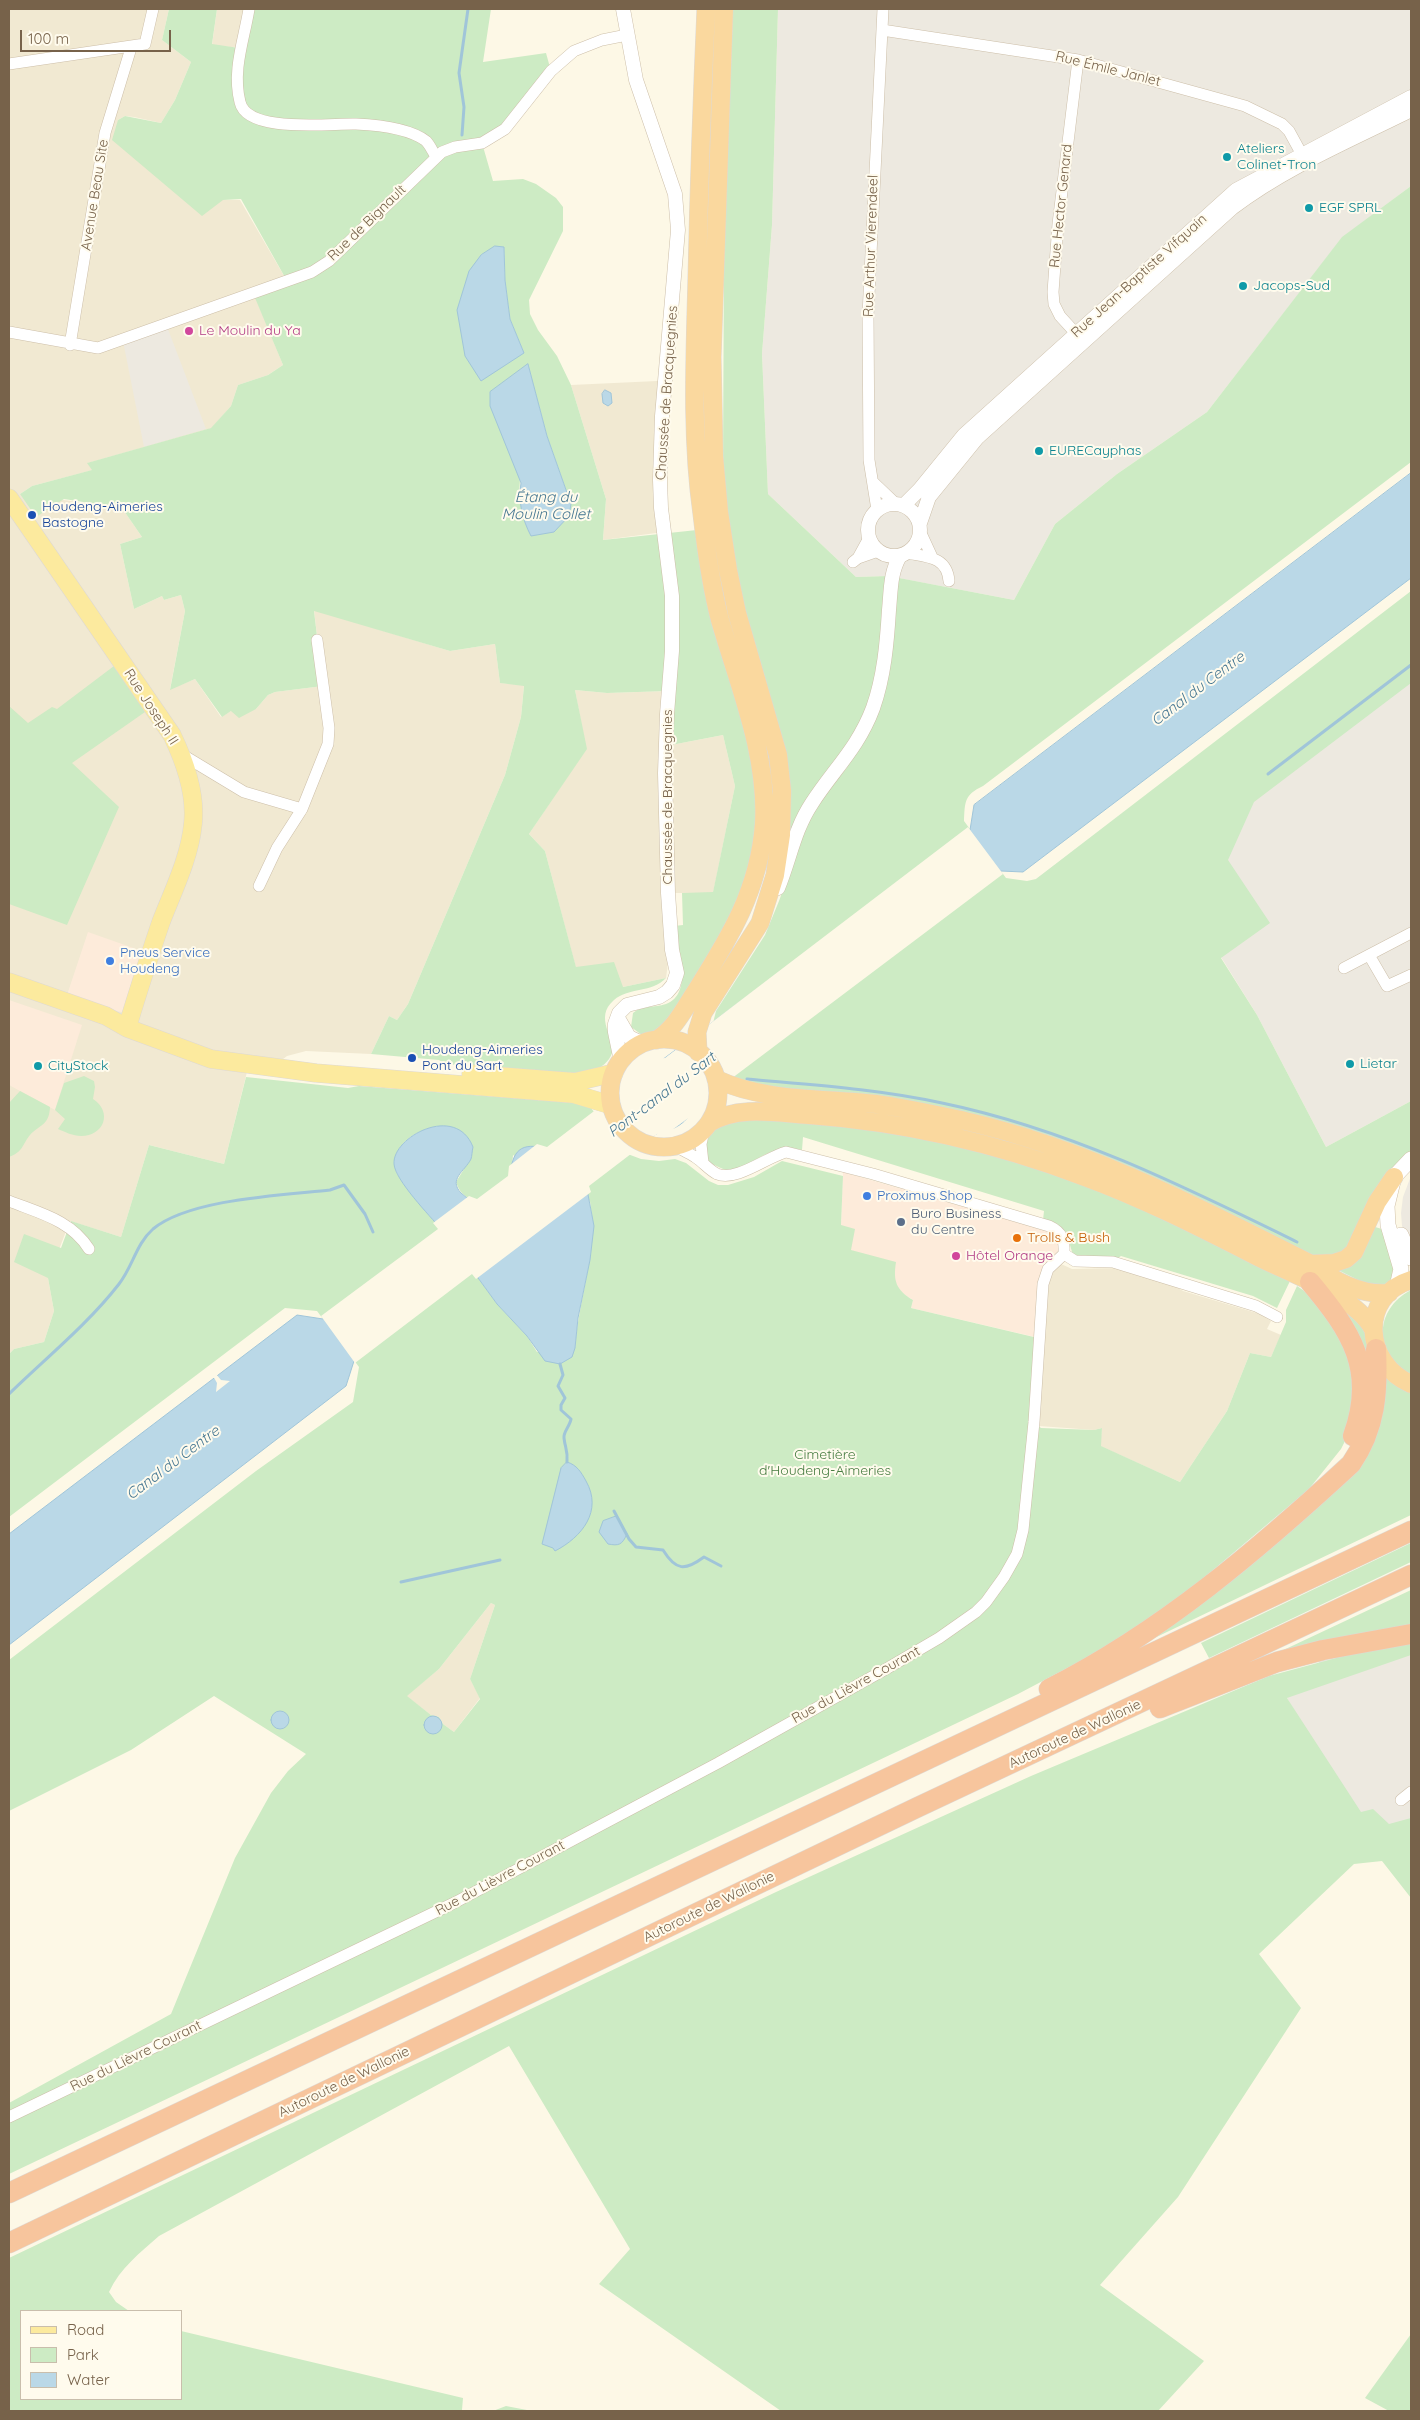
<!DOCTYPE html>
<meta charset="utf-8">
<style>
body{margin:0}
#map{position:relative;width:1420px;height:2420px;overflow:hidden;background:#fdf8e6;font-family:Quicksand,sans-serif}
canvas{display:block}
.frame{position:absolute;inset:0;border:10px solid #77624a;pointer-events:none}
.legend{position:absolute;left:20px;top:2310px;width:162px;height:90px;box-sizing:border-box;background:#fffbed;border:1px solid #c9beac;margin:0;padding:6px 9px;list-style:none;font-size:15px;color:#77624a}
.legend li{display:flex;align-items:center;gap:10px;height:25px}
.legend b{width:25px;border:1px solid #c9beac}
.scale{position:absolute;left:20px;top:30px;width:151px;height:22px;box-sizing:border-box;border:2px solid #77624a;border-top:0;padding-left:6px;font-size:15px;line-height:18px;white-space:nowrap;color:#77624a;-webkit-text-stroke:4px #fffbed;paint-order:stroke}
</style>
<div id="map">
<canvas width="1420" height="2420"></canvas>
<div class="frame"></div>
<ul class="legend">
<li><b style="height:6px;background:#fcea9e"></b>Road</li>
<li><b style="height:14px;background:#cdebc4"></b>Park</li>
<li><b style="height:14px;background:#bad8e7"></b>Water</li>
</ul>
<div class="scale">100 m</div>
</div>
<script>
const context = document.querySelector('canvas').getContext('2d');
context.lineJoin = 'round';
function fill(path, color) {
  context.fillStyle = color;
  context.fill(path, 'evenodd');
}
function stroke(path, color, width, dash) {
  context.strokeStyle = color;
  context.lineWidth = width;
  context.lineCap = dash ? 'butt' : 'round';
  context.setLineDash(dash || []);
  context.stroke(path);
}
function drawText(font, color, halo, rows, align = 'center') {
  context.font = font + ' Quicksand,sans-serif';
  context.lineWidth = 4;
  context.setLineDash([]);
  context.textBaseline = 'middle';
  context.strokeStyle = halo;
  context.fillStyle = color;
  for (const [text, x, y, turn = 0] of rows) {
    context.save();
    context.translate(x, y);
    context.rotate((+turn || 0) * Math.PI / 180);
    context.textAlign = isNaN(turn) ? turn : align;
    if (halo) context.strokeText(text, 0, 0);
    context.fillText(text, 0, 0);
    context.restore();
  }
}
fill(new Path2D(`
 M 9,9 L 169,9 L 162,40 L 191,62 L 175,100 L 161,123 L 134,117 L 125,116 L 118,120 L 223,200 L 240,200 L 287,281 L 254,293 L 283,365 L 268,375 L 238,385 L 231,406 L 212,428 L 88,463 L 93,470 L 32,486 L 20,494 L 122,508 L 142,537 L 120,544 L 134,609 L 162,596 L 164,600 L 181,595 L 185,611 L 170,689 L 195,679 L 221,717 L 231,711 L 256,709 L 268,695 L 275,692 L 323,686 L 314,610 L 450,651 L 495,644 L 500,683 L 524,685 L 521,717 L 505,775 L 408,1004 L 397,1020 L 389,1016 L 371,1054 L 306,1051 L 287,1056 L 274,1066 L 249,1064 L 224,1164 L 149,1145 L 121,1237 L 70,1221 L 48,1278 L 54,1311 L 44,1342 L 14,1349 L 9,1354 Z
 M 217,9 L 249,9 L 239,48 L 212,45 Z
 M 657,381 L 666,381 L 664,532 L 603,540 L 606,499 L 571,385 Z
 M 575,690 L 607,693 L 669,691 L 666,746 L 723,735 L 735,786 L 713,893 L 668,893 L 664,932 L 668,963 L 666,978 L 623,987 L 576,968 L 545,851 L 529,834 L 586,749 Z
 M 1061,1264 L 1072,1269 L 1118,1268 L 1170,1283 L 1183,1291 L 1260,1314 L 1271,1321 L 1267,1329 L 1281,1335 L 1271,1357 L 1250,1353 L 1227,1411 L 1180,1482 L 1100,1446 L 1102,1428 L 1094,1430 L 1039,1426 L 1044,1297 L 1051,1272 Z
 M 491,1603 L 495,1605 L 470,1679 L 480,1698 L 454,1732 L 443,1724 L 439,1717 L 431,1715 L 406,1696 L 439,1669 Z`), '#f1e9d2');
fill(new Path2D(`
 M 88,932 L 139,950 L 140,956 L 122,1012 L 115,1011 L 67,995 Z
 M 9,1000 L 82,1025 L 55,1110 L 9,1085 Z
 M 843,1172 L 1044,1230 L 1055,1237 L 1059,1245 L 1059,1252 L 1054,1259 L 1035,1337 L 911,1308 L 913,1300 L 902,1293 L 895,1284 L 894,1276 L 851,1250 L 841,1226 Z`), '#fdebda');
fill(new Path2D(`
 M 778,9 L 1411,9 L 1411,186 L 1342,238 L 1207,412 L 1117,474 L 1055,524 L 1014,600 L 888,576 L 856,577 L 768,494 L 762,354 L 772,225 Z
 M 166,324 L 206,429 L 144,447 L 123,341 Z
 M 1411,595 L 1411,1101 L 1326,1147 L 1257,1015 L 1221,957 L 1036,879 Z
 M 1411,1176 L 1411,1250 L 1402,1226 L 1401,1213 L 1403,1197 Z
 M 1411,1643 L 1411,1819 L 1382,1861 L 1287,1698 L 1320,1661 Z`), '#ede9e0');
fill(new Path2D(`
 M 169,9 L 217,9 L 212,44 L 239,48 L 249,9 L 491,9 L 483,62 L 546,53 L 551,71 L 525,106 L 482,143 L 493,181 L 523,179 L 536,184 L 556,198 L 563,207 L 563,231 L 529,300 L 530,314 L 538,330 L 557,356 L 571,385 L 606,499 L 603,540 L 697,530 L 754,763 L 758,793 L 754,852 L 737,908 L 667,1023 L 650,1035 L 642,1035 L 631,1027 L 633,1013 C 642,1005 654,1008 666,1004 C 694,994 678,947 674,926 L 683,925 L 682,893 L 713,892 L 735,786 L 723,735 L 666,746 L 668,691 L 607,693 L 575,690 L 587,749 L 529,834 L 545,851 L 576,967 L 614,962 L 623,987 L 666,978 C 652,993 629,987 614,1000 C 593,1018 616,1038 612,1053 C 609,1062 601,1068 593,1071 C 574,1077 552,1073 532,1071 C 503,1069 474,1066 445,1064 L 439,1060 L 371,1054 L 389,1016 L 397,1020 L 408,1004 L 505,775 L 521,717 L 524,686 L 500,683 L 495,644 L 450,651 L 314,611 L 323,686 L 275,692 L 268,695 L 256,709 L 239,718 L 231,711 L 222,717 L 195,679 L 170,690 L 185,611 L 181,595 L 164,600 L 162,596 L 134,609 L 120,544 L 142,537 L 122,508 L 64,499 L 36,517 L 20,494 L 32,486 L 92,470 L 87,463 L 211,428 L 231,406 L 238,385 L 268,375 L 283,365 L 253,293 L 287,281 L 241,199 L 223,200 L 202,216 L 112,140 L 118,120 L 125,116 L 161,123 L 175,100 L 191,62 L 162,40 ZM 504,247 L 505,280 L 510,319 L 524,353 L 481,255 L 491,250 ZM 528,365 L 547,436 L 571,504 L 519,494 Z
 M 733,9 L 778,9 L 772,225 L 762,354 L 768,494 L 856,577 L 888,576 L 879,668 L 868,710 L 786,850 L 729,525 L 723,467 L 724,254 Z
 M 1411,186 L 1411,462 L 983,786 C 964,795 965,802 964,821 L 1006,878 L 1027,881 L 1036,879 L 1411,591 L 1411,683 L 1254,802 L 1228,860 L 1270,923 L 1221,958 L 1257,1015 L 1326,1147 L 1411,1101 L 1411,1150 L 1396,1168 L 1349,1252 L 1321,1260 L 1059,1142 L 741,1085 L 707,1047 L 716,1011 L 765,935 L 779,901 L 814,805 L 846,769 L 872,719 L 894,577 L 1014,600 L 1055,524 L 1117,474 L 1207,412 L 1342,237 Z
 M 114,666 L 145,712 L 72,763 L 119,807 L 67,925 L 9,904 L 9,706 L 28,723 L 52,707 L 57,709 Z
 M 84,1076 L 94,1081 L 95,1087 L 93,1099 C 113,1112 104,1136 81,1136 C 73,1136 65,1132 58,1129 L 65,1119 L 55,1110 L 64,1083 Z
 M 246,1077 L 348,1088 L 359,1086 L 588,1104 L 625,1153 L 641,1159 L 659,1161 L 675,1159 L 686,1163 L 709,1181 L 718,1185 L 728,1185 L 754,1177 L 782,1161 L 843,1176 L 841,1225 L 855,1229 L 851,1250 L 896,1262 C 893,1281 896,1290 913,1300 L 911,1308 L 1038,1338 L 1034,1422 L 1041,1428 L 1094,1430 L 1102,1428 L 1101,1446 L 1180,1482 L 1227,1411 L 1250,1353 L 1271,1357 L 1286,1322 L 1286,1310 L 1297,1286 L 1316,1299 L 1327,1311 L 1357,1378 L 1348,1435 L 1341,1449 L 1309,1489 L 1161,1614 L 1111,1645 L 1018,1694 L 9,2174 L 9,2103 L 171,2014 L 235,1858 L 271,1793 L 288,1771 L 306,1754 L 214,1696 L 131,1750 L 9,1811 L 9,1660 L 256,1471 L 353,1402 L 359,1367 L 317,1311 L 285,1308 L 9,1517 L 9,1354 L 14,1349 L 44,1342 L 54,1311 L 48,1278 L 14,1262 L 24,1234 L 61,1248 L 71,1221 L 121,1237 L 149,1145 L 224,1164 ZM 445,1126 L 464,1169 L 456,1182 C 462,1200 474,1201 491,1204 L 510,1192 L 513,1155 L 590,1201 C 598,1253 579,1296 575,1348 L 537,1352 L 527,1336 L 497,1304 L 451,1240 L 413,1196 L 396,1172 C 397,1165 397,1154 400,1148 C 409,1133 429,1127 445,1126 ZM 491,1603 L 495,1605 L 470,1679 L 480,1699 L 454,1732 L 443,1724 L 439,1717 L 431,1715 L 407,1696 L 439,1669 Z
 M 20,1091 L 50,1107 C 49,1126 40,1124 30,1135 C 22,1145 23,1152 9,1157 L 9,1103 Z
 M 735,1120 L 812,1121 L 956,1143 L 1082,1183 L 1177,1224 L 1290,1281 L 1277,1308 L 1253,1296 L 1121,1256 L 1115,1260 L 1073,1255 L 1066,1232 L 1043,1220 L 1044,1211 L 803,1137 L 802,1150 C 764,1142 753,1171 727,1170 C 721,1169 715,1165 709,1162 C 702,1137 711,1127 735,1120 Z
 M 1375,1227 L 1382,1229 L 1396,1276 L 1386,1286 L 1364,1283 L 1338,1270 Z
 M 1411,1290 L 1411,1374 C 1374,1355 1373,1310 1411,1290 Z
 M 1337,1304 L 1354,1315 L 1365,1333 L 1373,1376 Z
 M 1381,1372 L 1397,1386 L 1411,1392 L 1411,1515 L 1144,1643 L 1352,1470 Z
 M 1411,1543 L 1411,1562 L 1209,1658 L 1201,1643 Z
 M 1411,1590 L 1411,1627 L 1258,1662 Z
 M 1411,1643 L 1411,1655 L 1287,1698 L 1361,1812 L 1373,1809 L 1389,1824 L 1411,1818 L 1411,1898 L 1382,1861 L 1354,1864 L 1259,1954 L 1301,2008 L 1178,2197 L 1100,2285 L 1204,2361 L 1158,2411 L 781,2411 L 599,2284 L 630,2249 L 509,2046 L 159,2236 C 140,2253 120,2268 109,2292 L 116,2302 L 129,2311 L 21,2311 L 21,2399 L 181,2399 L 181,2331 L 463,2398 L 462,2410 L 466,2411 L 9,2411 L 9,2258 L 776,1892 L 1031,1776 L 1269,1676 L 1366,1650 Z
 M 1411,2334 L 1411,2411 L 1389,2411 L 1365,2398 Z
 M 506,2406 L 532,2411 L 493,2411 Z`), '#cdebc4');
const water = new Path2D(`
 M 495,246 L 504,247 L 505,280 L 510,319 L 524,353 L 481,381 L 465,356 L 457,310 L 469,271 L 481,255 Z
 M 528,364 L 547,436 L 571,504 L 569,516 L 554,532 L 531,536 C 522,519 518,501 521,483 L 490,406 L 490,392 Z
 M 605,390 L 611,393 L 612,403 L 608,406 L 603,403 L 602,394 Z
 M 1411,473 L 1411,578 L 1023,872 L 1001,871 L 696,1101 C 689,1121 679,1129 659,1132 L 586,1184 L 594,1226 L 590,1260 L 578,1318 L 575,1348 L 572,1357 L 560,1364 L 545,1361 L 527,1336 L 497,1304 L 473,1271 L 354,1361 L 346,1386 L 9,1645 L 9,1534 L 297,1315 L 323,1319 L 441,1229 C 430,1216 395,1180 394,1164 C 392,1137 456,1103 473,1147 C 472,1151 472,1156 471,1159 C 465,1171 448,1179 461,1193 C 467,1198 470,1201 478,1202 L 510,1177 C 512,1151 520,1141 548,1149 L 662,1060 L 970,830 L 974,805 Z
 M 567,1462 C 577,1465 581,1472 586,1481 C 603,1511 582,1537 555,1551 L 553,1548 L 542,1544 L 561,1468 Z
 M 617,1516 L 627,1534 C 622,1545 619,1546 608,1544 L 599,1532 L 603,1521 Z
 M271 1720a9 9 0 1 1 18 0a9 9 0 1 1-18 0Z
 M424 1725a9 9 0 1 1 18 0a9 9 0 1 1-18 0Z`);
fill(water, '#bad8e7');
stroke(water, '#a0c5d9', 1);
fill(new Path2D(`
 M 968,827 L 1003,874 L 699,1103 L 695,1113 L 668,1133 L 657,1134 L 589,1186 L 591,1192 L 476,1279 L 472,1274 L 355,1363 L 321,1316 L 438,1229 L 433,1223 L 469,1196 L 477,1199 L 508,1176 L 509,1166 L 537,1144 L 547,1147 L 623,1089 L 629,1075 L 650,1059 L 665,1058 Z
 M 216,1374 L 221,1380 L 230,1381 L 216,1392 L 217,1383 L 213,1376 Z`), '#fdf8e6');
stroke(new Path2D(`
 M 462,135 L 464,107 L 459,73 L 468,9
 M 1268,774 L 1411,665
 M 747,1079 C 813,1085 878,1089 942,1103 C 1068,1129 1183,1186 1297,1242
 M 560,1364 L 563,1375 L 558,1386 L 565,1398 L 561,1405 L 561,1410 L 571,1419 C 570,1426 563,1432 564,1438 C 565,1448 568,1450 567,1462
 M 9,1394 C 46,1358 88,1324 119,1284 C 133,1266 136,1244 153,1229 C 189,1199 283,1195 330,1190 L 344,1185 L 365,1214 L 373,1232
 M 614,1511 L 629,1539 L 636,1547 L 663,1550 C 676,1571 685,1571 704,1557 L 721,1566
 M 401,1582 L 500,1560`), '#a0c5d9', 3);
const minor = new Path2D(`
 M 249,9 C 244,40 232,70 240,102 C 247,134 331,123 356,124 C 377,125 409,128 426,141 C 430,145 433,152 436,157
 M 882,30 L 1078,60 L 1245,106 L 1282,124 L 1289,131 L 1306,162
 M 1078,60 L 1058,224 L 1053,292 L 1054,304 L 1060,316 L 1081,339
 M 9,64 L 145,44 L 153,9
 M 9,332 L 98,348 L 312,272 L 329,261 L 442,152 L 455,147 L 482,143 L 505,129 L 551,71 L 574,51 L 602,40 L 627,35
 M 70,345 L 105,133 L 131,48
 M 874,483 L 895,503
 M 877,510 L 869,460 L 868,315 L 883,9
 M 920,531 L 932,557
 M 907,553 C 926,557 947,556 949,581
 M 858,558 L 878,551
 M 853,562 L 858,558 L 869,538
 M 181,754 L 244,792 L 302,809
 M 259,886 L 277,848 L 302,809 L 328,744 L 329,728 L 317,640
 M 1369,955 L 1387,986 L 1411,975
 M 1344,968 L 1411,933
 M 675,1146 C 682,1150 689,1153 695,1157 C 703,1162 709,1170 717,1174 C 736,1182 767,1157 786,1152 L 873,1174 L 1049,1226 C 1062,1232 1065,1240 1064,1254
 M 703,1163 L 701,1144 L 704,1130
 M 9,1201 C 39,1213 71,1220 89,1249
 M 1064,1254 L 1075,1261 L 1113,1262 L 1256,1306 L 1277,1317
 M 1401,1800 L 1411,1792
 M 9,2117 L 454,1903 L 718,1763 L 886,1669 L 939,1638 L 976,1612 L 986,1602 L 1004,1577 L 1017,1554 L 1023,1530 L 1034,1422 L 1043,1284 L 1048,1269 L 1064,1254`);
const tertiary = new Path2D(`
 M868 530a26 26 0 1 1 52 0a26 26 0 1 1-52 0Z
 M 904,505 L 920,489 L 964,435 L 1236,190 L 1411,97
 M 920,523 L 929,497 L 977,438 L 1232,208 C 1286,167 1351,140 1411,110
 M 778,888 C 790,859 794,830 812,803 C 834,769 858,748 873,708 C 884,677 887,643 889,610 C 891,590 890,573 900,556
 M 618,1018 L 629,1037 L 644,1044
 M 621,1061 L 615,1032 L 615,1024 L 619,1013 L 627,1005 L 659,997 L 667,992 L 673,985 L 677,973 L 672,950 L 668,893 L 665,773 L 667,714 L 672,651 L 672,596 L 661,508 L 660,480 L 662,416 L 678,230 L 675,194 L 636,80 L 623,9`);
const secondary = new Path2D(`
 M 1401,1235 L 1411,1258
 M 1397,1287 L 1401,1269 L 1388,1225 L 1387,1206 L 1394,1177 L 1411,1159`);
const primary = new Path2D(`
 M 9,498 L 172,735 C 185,762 196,793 193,823 C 190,857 173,891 161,922 C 149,957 138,992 127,1028
 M 9,982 L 106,1016 L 127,1028 L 211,1059 L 316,1073 L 574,1094 L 611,1105
 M 471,1074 L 575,1082 L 614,1073`);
const trunk = new Path2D(`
 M610 1093a54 54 0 1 1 108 0a54 54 0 1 1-108 0Z
 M 656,1040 C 675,1029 684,1009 696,991 C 730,937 759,890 764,824 C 768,754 739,686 720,620 C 711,586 706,549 702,514 C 691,436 695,356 697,278 C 699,188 702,98 706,9
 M 698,1052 L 697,1032 L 703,1013 L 760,923 L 775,875 L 781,835 L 782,791 L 778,755 L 737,613 L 728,570 L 719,512 L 714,456 L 712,357 L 724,9
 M 716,1079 C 765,1102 823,1098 876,1104 C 906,1108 936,1115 965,1121 C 1088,1149 1200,1208 1311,1264 C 1334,1281 1361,1296 1389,1293
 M 709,1123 C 739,1105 776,1113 809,1115 C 904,1122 996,1143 1085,1177 C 1145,1199 1203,1229 1260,1258 C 1294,1275 1355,1296 1373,1329
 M 1311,1264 L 1334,1263 L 1346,1259 L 1354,1252 L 1377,1202 L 1394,1177
 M 1411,1280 C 1358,1296 1364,1364 1411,1384`);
const motorway = new Path2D(`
 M 1310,1282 C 1351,1331 1377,1370 1353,1436
 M 1049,1689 C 1162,1632 1259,1549 1351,1464 C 1376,1428 1378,1391 1376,1349
 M 1160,1708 L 1277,1662 L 1323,1650 L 1411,1634
 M 9,2193 L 1411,1531
 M 9,2243 L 916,1808 L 1411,1575`);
stroke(minor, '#cdbfa9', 12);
stroke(tertiary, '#cdbfa9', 15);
stroke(secondary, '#d0c0a7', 16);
stroke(primary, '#ded9d4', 19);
stroke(trunk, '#ded9d4', 19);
stroke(motorway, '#ded9d4', 21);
stroke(minor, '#fff', 11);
stroke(tertiary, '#fff', 14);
stroke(secondary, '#fff', 15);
stroke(primary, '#fcea9e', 18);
stroke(trunk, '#fad89e', 18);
stroke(motorway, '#f7c59d', 20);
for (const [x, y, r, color] of [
 [1227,157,5,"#0f9aa8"],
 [1309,208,5,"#0f9aa8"],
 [1243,286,5,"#0f9aa8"],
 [189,331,5,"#d1479c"],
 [1039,451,5,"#0f9aa8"],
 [32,515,5,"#1a4fb4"],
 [110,961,5,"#3f7fe0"],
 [412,1058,5,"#1a4fb4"],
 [1350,1064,5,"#0f9aa8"],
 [38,1066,5,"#0f9aa8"],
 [867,1196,5,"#3f7fe0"],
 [901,1222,5,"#5c6f8a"],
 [1017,1238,5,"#e8710a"],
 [956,1256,5,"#d1479c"]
]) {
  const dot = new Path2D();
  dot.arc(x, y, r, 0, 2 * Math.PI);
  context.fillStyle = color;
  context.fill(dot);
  stroke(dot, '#fffbed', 2);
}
drawText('14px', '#77624a', '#fffbed', [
 ["Rue Émile Janlet",1108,69,14],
 ["Avenue Beau Site",95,195,-81],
 ["Rue Hector Genard",1061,206,-84],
 ["Rue de Bignault",367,223,-44],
 ["Rue Arthur Vierendeel",871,246,-88],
 ["Rue Jean-Baptiste Vifquain",1139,276,-42],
 ["Chaussée de Bracquegnies",667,393,-86],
 ["Rue Joseph II",151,707,57],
 ["Chaussée de Bracquegnies",668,797,-90],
 ["Rue du Lièvre Courant",856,1685,-29],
 ["Autoroute de Wallonie",1075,1734,-25],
 ["Rue du Lièvre Courant",500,1878,-28],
 ["Autoroute de Wallonie",709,1907,-26],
 ["Rue du Lièvre Courant",136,2056,-26],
 ["Autoroute de Wallonie",344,2082,-26]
]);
drawText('14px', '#0d838f', '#fffbed', [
 ["Ateliers",1237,149],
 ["Colinet-Tron",1237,165],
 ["EGF SPRL",1319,208],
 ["Jacops-Sud",1253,286],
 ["EURECayphas",1049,451],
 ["Lietar",1360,1064],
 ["CityStock",48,1066]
], 'left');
drawText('14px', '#b23c85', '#fffbed', [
 ["Le Moulin du Ya",199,331],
 ["Hôtel Orange",966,1256]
], 'left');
drawText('14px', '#164399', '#fffbed', [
 ["Houdeng-Aimeries",42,507],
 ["Bastogne",42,523],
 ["Houdeng-Aimeries",422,1050],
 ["Pont du Sart",422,1066]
], 'left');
drawText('14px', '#366cbe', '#fffbed', [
 ["Pneus Service",120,953],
 ["Houdeng",120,969],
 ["Proximus Shop",877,1196]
], 'left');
drawText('14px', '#4e5e75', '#fffbed', [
 ["Buro Business",911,1214],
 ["du Centre",911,1230]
], 'left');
drawText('14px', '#c56008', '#fffbed', [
 ["Trolls & Bush",1027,1238]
], 'left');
drawText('14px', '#487d42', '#fffbed', [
 ["Cimetière",825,1455],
 ["d'Houdeng-Aimeries",825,1471]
]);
drawText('italic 15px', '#467792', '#fffbed', [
 ["Étang du",546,497],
 ["Moulin Collet",546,514],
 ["Canal du Centre",1198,689,-37],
 ["Pont-canal du Sart",662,1095,-37],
 ["Canal du Centre",173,1463,-37]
]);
</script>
